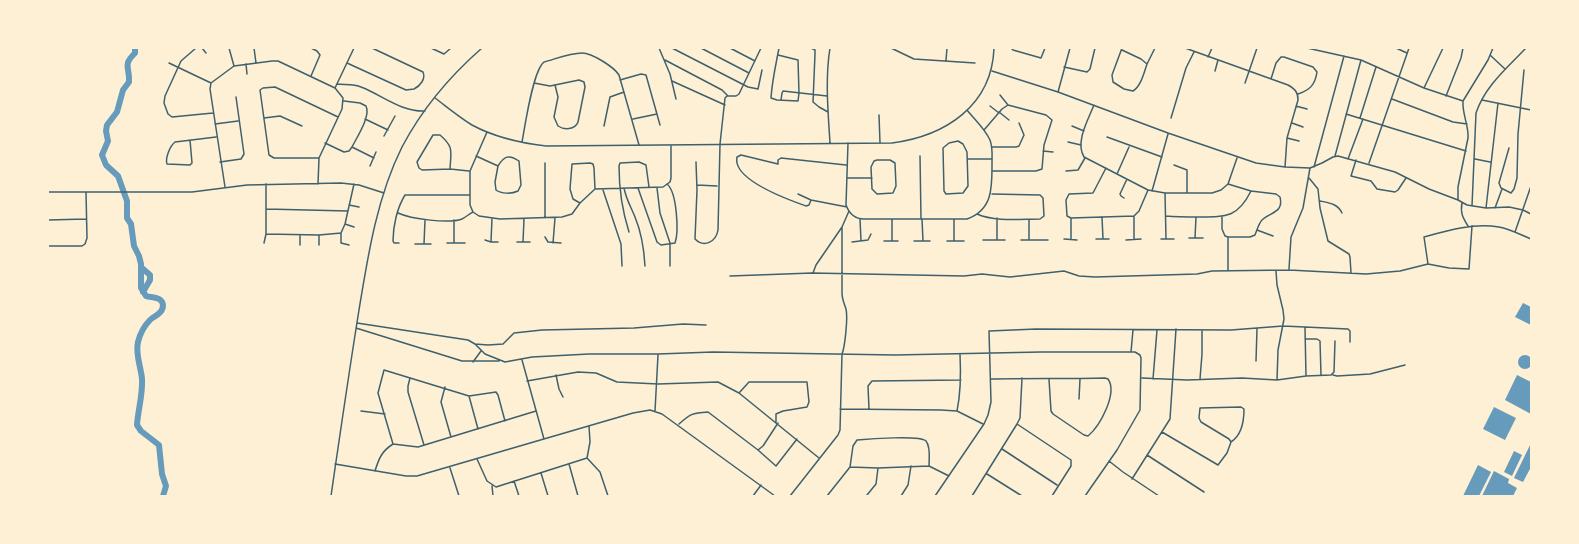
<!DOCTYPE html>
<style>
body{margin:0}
#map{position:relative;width:1579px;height:544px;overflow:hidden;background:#fdf0d5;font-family:Ubuntu,sans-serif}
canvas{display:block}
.frame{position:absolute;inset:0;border:49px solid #fdf0d5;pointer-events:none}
</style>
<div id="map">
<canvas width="1579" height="544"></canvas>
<div class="frame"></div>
</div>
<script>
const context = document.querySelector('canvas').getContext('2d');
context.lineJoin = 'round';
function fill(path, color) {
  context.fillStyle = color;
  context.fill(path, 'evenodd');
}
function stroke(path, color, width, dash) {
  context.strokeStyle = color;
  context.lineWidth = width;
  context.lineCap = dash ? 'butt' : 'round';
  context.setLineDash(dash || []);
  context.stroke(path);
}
fill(new Path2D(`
 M 1523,303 L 1531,307 L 1531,325 L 1515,317 Z
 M1518 362a7 7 0 1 1 14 0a7 7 0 1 1-14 0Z
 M 1517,375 L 1531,382 L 1531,414 L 1505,400 Z
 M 1494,407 L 1516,418 L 1505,440 L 1483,429 Z
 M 1531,443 L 1531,467 L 1523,482 L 1514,478 Z
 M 1514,451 L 1522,455 L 1512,476 L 1504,472 Z
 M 1478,465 L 1491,472 L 1479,496 L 1463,496 Z
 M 1494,471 L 1509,479 L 1508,483 L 1517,488 L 1513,496 L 1482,496 Z`), '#669bbc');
stroke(new Path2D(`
 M 135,48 L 135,53 C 122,66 130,66 129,82 L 123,90 L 117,112 L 107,125 L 106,131 L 108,141 L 102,155 L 106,165 L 118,176 L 127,201 L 127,218 L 131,224 L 134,246 L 139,256 L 141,264 L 141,288 L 146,296 C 151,298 162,296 163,305 C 163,314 154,316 150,320 C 144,326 140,334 138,342 C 135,354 141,367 142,379 C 143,394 138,410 137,425 L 141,431 L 159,445 L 162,474 L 166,486 L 163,496
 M 142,268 L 150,275 L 150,280 L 143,292`), '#669bbc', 6);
stroke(new Path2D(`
 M 196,48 L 181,61 L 165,96 L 164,103 L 168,114 L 172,117 L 213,113
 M 202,48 L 206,53
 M 229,48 L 234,66
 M 254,48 L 256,63
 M 311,48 L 317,51 L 320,55 L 311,76
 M 431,48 L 444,54 L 451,48
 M 659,48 L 670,74 L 676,99
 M 672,48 L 748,87 L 758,89 L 762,70
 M 701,48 L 749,73
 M 730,48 L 755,61
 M 811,48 L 815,50 L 815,54 L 813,102 L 819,107 L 828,112
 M 891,48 L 914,59 L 975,63
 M 1011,48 L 1013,50 L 1041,58 L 1045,48
 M 1185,48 L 1288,85 C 1295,89 1298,92 1298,100 L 1287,138 L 1285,167
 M 1307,48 L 1361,60 L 1424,88 L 1463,101
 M 1396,48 L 1407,53
 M 1122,50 L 1141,59 L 1147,64 C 1144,73 1141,86 1133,91 L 1124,89 L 1113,82 L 1112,75 L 1122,48
 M 778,55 L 798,60 L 799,93 L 798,101 L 777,100 L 771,98 C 772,81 776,64 779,48
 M 1490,55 L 1505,69
 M 1208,57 L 1212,48
 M 665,60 L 722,90 L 728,96
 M 946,60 L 947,48
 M 169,63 L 211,83
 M 347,63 L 406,90 L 414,89 C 420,86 426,79 423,72 L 372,48
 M 246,64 L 247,74
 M 1147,64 L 1155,48
 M 1064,67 L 1087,72 L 1090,69 L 1095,48
 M 992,71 L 1058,92 L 1168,133 L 1256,163 L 1285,167 L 1310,168 L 1322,163 L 1333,157 L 1338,156 L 1395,172 L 1429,189 L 1458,200 L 1467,205 L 1486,208 L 1509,207 L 1523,210 L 1531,214
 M 1215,71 L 1218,60
 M 1271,79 L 1276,63 L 1281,57 L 1284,57 L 1313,67 L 1317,72 C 1315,85 1310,90 1298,94
 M 620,80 L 641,74 L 646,75 L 660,125
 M 672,81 L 725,105
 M 534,83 L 550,86 L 579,80 L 584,82 L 585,87 L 578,122 C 575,130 564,130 558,126 L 554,117 L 558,97 L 555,85
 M 1245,83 L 1257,48
 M 337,84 C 344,85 354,84 361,87 C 382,95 401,112 425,111
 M 335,88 L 354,48
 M 1424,88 L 1443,48
 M 1058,92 L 1070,48
 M 1000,95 L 1008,105
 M 1446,96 L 1461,58 L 1463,48
 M 435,98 C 447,107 459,117 472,125 C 496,138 520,143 546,146 L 892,143 C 945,136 992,106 994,48
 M 1392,99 L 1453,122 L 1467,124
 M 781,100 L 782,93 L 783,91 L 827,96
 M 1482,100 L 1531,110
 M 1094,105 C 1088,120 1075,142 1084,157 L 1148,190 L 1165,193 L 1212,193 L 1221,190 L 1228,184 L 1237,158
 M 990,106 L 999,113
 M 1296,106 L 1307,109
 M 999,112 L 1009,120
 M 1346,114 L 1466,151
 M 879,115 L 880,143
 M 264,118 L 280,116 L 302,126
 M 1171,118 L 1186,68 L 1194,52
 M 1360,118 L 1376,67
 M 365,119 L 388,130
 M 633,119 L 657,114
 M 1292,123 L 1303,127
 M 215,124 L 238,121
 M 604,126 L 610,97 L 624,92
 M 1072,126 L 1084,131
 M 984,130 L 1002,109 L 1008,105 L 1046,115 L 1052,120 L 1044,145 L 1042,169 L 1036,171 L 992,171
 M 487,132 L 470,171 L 470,205 L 473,212 L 479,216 L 500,219 L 562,217 L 572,214 L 580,203 L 595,189 L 663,187 L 670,182 L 671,178 L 671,145
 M 384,136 L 395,116
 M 1107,137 L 1162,157
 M 1287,138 L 1299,141
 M 190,140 L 192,163 L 190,165 L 167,164 C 165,158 170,146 175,142 L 216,137
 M 958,141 L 963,144 L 967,152 L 968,186 L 963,193 L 946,194 L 944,191 L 943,148 L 949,143 Z
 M 522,142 C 525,126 533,70 544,62 C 555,59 571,53 582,53 C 592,53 614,67 619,75 L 639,145
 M 1068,142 L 1081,145
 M 325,143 L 344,152 L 349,151 L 352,147 C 357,137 371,116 366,106 L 360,103 L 344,101
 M 830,143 C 828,111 825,79 830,48
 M 848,143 L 846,205 C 849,213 855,219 864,219 L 967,219 C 993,210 992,187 992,164 C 992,156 993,148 990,140 C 985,129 975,120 967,110
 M 352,147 L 374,158
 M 992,147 L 1016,147 L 1019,146 L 1024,135 L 1019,123
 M 1509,148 L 1499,183 L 1501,188 L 1511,193 L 1514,189 L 1517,178 L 1518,134 L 1524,70
 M 1043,151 L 1053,152
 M 476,156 L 498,166 L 495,182 L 496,190 C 501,194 512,194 518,191 L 521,185 L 519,161 C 509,154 504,156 498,166
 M 920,156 L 921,219
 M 1335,156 L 1361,60
 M 1531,156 L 1531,177
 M 319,158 L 274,158 L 269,155 L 260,90 L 263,88 L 275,87 L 338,117
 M 968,159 L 992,159
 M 1348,159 L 1363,119
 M 1475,159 L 1490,162
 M 877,160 L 890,160 L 895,163 L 896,186 L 893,193 L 877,194 L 872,189 L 871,167 L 874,161 Z
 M 1356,160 L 1351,176 L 1371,181 L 1377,189 L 1395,192 L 1398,190 L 1406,178
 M 220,162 L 241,159 L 244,154 L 236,97
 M 696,162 L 697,190 L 695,239 C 704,248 716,242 718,230 L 720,144 L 725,98 L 727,96 L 736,96 L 739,94 L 761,48
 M 545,163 L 545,218
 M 1369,163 L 1409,48
 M 1174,165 L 1187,170 L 1187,192
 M 370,166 L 376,152
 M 1314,167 L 1344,56
 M 1106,168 L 1093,193 L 1069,194 L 1066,200 L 1067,216 L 1071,218 L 1134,216 L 1139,211 L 1148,190
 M 450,169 C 451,151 454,147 440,135 L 433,135 L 417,162 L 419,168 L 422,170 L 450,169 L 469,171
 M 1066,171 L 1078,170 L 1085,158
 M 1117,174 L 1129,147
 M 847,178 L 872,178
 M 1309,178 L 1318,189 L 1320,208 L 1328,241 L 1349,254 L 1350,257 L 1351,273
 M 697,185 L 717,186
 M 225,187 L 210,89 L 211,83 L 234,66 L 272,61 L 278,61 L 335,88 L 343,98 L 342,109 L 319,158 L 318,184
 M 624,188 C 626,199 631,207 635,217 C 642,234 644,248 645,266
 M 638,188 L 657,242 L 661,245 L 675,243 C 679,232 677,192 667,184
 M 657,188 L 660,213 L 670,243 L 670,266
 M 603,190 L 621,244 L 622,266
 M 1152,191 L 1168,134
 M 48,192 L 192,192 L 247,185 L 341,183 L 359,185 L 384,193
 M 1165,193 L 1166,239
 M 798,194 L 811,200 L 847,207
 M 1124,198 L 1121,196 L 1120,194 L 1127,179
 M 811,200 L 809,205 L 806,206 C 789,200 732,180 737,157 L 741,155 L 778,164 L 778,160 L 781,158 L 846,165
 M 1458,200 L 1458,187 L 1468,138 C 1469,126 1462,114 1463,101 L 1488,60 L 1493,48
 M 1320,201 C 1330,203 1338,204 1342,213
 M 580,203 L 573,199 L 570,189 L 572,164 L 590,163 L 593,164 L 594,168 L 595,189
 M 1462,203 C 1460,213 1463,218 1468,226
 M 349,205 L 359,207
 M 1472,206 L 1476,113 C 1485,86 1507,68 1526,48
 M 1486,208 L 1498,103
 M 1495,208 L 1502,189
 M 266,209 L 348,211
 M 398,213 C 411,219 449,224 462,219 C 466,217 469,214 473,212
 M 977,214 C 995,222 1020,219 1040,219 L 1044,216 L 1043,198 L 1040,195 L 992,194
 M 1166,216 C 1177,217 1189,217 1200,217 C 1227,217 1238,217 1251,191
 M 1102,217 L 1103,239
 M 1222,217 L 1222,229 L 1225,236 L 1228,237 L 1250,237 L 1255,235 C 1257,230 1259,223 1262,220 C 1270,212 1284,213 1280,197 L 1276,194 L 1251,191 L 1228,184
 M 1071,218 L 1071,239
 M 860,219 L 861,241
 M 922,219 L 923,241
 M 48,220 L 86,219
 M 345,224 L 354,227
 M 1257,230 L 1273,236
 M 629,232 C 622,210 619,189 619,166 L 620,163 L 639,162 L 646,165 L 649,187
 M 1515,232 L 1531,186
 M 266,234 L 319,235 L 341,233
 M 319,235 L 319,245
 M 545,237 L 548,242 L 561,243
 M 1228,237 L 1228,271
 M 1189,238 L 1203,238
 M 1195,238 L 1196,217
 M 1064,239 L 1077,240
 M 1096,239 L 1109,239
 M 1134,239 L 1134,217
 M 1161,239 L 1174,239
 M 485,240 L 491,242 L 492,218
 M 983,240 L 1005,240
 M 997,240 L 997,218
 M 1021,240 L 1048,240
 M 1029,240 L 1029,220
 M 1126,240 L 1141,239
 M 884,241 L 898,241
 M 892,241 L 892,219
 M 914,241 L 930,241
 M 947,241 L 964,241
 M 954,241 L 954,219
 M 491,242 L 498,242
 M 517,242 L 530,242
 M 523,242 L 524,219
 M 852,242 L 868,240 L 871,234
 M 264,243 L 266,234 L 266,184
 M 399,243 L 394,243 L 393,241 C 393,226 397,208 405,195 L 469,195
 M 447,243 L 465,243
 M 454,243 L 454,220
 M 553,243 L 555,218
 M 415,244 L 431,244
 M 424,244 L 425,220
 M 300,245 L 300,235
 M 349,245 L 341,243 L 341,233 L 345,224 L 354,184
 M 48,246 L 82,246 L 85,244 L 87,238 L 86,192
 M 1428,264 L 1424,237 C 1449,230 1473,223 1499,227 C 1510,229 1521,235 1531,239
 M 1289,269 L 1291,237 L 1303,208 L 1310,168
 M 1276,271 L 1277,285 L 1283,310 L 1284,319 L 1278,350 L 1277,380
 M 813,273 L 816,265 L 842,227
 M 730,276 L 812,273 L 964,276 L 982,274 L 1010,277 L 1064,271 L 1079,276 L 1095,277 L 1197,274 L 1212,271 L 1289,270 L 1366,274 L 1400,271 L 1428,264 L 1449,268 L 1469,269 L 1472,226
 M 357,323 L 468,340 L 475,344 L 485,354 L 505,362 L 532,357 L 589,354 L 658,354 L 713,352 L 895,355 L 1041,352 L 1135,352 L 1140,355 L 1141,358 L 1140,410 L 1117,450 L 1085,496
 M 356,328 L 462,361 L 499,361
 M 1305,328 L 1306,376
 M 1305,339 L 1317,339 L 1320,341 L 1321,375
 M 475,344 L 488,345 L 503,344 L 514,333 L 542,330 L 634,328 L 683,324 L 706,325
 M 1131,352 L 1133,330
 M 522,360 L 544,439
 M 1256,361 L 1257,329
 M 473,362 L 481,351
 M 556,375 L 559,389 L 563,397
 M 1333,375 L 1337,376 L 1370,374 L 1405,365
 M 410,378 L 408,386 L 408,392 L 424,445
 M 1142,378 L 1187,380 L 1242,378 L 1277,380 L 1306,376 L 1331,375 L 1334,372 L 1335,341
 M 991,379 C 1029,378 1067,379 1105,378 L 1108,379 C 1118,393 1100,426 1088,436 L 1084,435 L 1053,414 L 1051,411 L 1049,379
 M 1153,379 L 1157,330
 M 1200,379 L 1202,354 L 1202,330
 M 527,381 L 578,372 L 596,373 L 617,382 L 658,384 L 718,382 L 739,393 L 819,458
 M 445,387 L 441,402 L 451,437
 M 739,393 L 749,382 L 807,382 L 809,402 L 807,407 L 783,411 L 776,414 L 776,422
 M 469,396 L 478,429
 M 1079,399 L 1080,379
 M 840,409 L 941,410 L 957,411 L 983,424
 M 869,409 L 868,386 L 872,381 L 961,380
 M 361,411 L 385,414
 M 655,411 L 658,355
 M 957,411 C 961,392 961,374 960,354
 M 679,424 C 690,414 692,413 708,412 L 758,450 L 763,446 L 778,423
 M 1017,424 L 1071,460 L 1071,466 L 1052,496
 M 589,426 L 590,442 L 587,458 L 600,472 L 608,496
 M 1162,432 L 1218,465 L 1227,453 L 1231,442 L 1229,439 L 1201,422 L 1199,418 L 1200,408 L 1241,407 L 1244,409 C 1244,421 1242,435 1231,442
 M 393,444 L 378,393 L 384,370 L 469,396 L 496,392 L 498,395 L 505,421
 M 1002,449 L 1057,485
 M 758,450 L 776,466 L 797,439
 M 1147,455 L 1204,492
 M 477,459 L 487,481 L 496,487 L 587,458
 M 1109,461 L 1123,472 L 1159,496
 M 335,464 L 406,476 L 417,476 L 633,413 L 650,410 L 662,414 L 775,496
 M 569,464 L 578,496
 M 850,467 L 853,446 L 857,440 C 868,439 920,435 926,441 C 931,447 929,459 929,466
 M 450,468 L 459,496
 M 375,471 C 379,458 382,451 393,444 L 418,447 L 536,411
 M 541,473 L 548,496
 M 987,474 L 1022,496
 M 1132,479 L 1170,419 L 1176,329
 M 514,481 L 519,496
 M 492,486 L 493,496
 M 867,495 L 876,484 L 878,468
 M 331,496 C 340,434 349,372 359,310 C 368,255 377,197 402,147 C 422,109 450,76 482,48
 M 753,496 L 761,485
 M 790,496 L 838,435 L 840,430 L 842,354 C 845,347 848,317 846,309 C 844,303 842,299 842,293 L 842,227 L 849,211
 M 827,496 L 850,467 L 878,468 L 929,466 L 949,476
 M 901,496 L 908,485 L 911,466
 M 935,496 L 984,424 L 988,415 L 991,402 L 989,331 L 1036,329 L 1231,330 L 1283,326 L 1348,329 L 1350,331 L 1350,342
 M 972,496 L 1017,424 L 1020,418 L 1022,378`), '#3f606c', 1.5);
</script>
